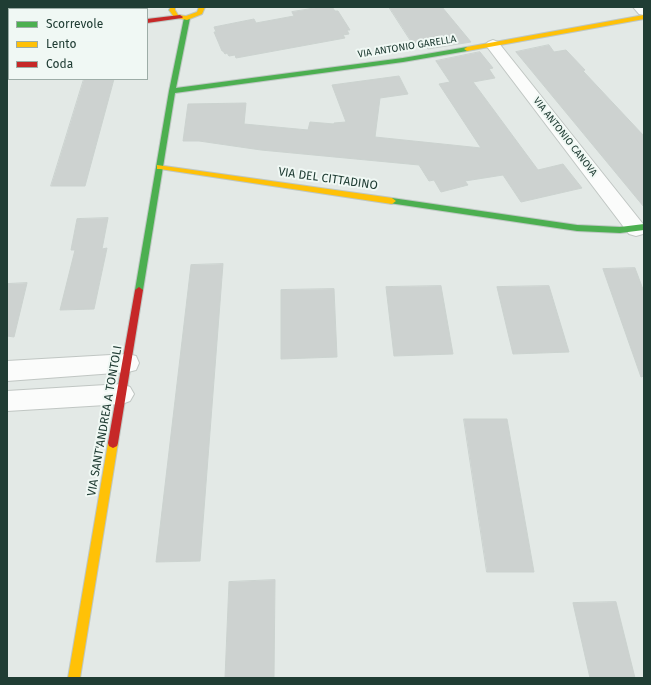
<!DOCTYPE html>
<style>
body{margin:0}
#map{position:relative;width:651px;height:685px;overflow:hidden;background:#e3e9e6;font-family:"Fira Sans",sans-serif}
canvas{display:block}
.frame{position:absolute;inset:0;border:8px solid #203d34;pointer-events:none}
.legend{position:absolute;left:8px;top:8px;width:140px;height:72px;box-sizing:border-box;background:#f0f8f4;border:1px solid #9dada7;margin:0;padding:5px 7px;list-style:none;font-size:12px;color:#203d34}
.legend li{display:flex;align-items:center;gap:8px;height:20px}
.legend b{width:20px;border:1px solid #9dada7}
</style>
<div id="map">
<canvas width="651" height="685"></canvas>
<div class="frame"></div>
<ul class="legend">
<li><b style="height:5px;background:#4caf50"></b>Scorrevole</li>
<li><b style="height:5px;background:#ffc107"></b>Lento</li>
<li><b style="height:5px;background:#c62828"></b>Coda</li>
</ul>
</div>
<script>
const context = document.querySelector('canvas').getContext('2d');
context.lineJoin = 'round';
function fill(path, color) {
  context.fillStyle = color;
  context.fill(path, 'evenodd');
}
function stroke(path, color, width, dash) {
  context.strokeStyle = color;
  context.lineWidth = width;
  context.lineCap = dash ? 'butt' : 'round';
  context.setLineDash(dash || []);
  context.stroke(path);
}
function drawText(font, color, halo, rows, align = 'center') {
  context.font = font + ' "Fira Sans",sans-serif';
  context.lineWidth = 4;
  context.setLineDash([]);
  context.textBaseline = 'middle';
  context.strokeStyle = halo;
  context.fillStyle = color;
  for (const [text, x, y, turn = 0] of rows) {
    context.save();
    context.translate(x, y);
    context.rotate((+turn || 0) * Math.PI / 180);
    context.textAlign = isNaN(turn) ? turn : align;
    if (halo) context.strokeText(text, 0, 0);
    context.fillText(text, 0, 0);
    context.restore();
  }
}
const building = new Path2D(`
 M 321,7 L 332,7 L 335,11 L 338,11 L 350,30 L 347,30 L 349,34 L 343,35 L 345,38 L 236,58 L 235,55 L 229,56 L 227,53 L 225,54 L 223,51 L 222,51 L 214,32 L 216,32 L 214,27 L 254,19 L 256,23 L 294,16 L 292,12 Z
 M 389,7 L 442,7 L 471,42 L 428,49 L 423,42 L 413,44 Z
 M 549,45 L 554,52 L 566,50 L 585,70 L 583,71 L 644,136 L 644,207 L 516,52 Z
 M 480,52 L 493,68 L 489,69 L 495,78 L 473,82 L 538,170 L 563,164 L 582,188 L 521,202 L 503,175 L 465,181 L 468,185 L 441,192 L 434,180 L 429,181 L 419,165 L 261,150 L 199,141 L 183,141 L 188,104 L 246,103 L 244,124 L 308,130 L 310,122 L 334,124 L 334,123 L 346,122 L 332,85 L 399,76 L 408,94 L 380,98 L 375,137 L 481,148 L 439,84 L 450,82 L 436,61 Z
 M 84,79 L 114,79 L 85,186 L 51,186 Z
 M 108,218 L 102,249 L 107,248 L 94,309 L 60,310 L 75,250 L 71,250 L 77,219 Z
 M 223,264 L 200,561 L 156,562 L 191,265 Z
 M 635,268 L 644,292 L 644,376 L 641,377 L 603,269 Z
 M 27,283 L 14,337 L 7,336 L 7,284 Z
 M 441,286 L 453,354 L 394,356 L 386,287 Z
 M 549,286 L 569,352 L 513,354 L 497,287 Z
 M 334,289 L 337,357 L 281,359 L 281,290 Z
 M 464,419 L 507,419 L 534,572 L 487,572 Z
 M 275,580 L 274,678 L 225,678 L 229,582 Z
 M 616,602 L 635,678 L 590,678 L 573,603 Z`);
fill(building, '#cdd2d0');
stroke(building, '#cbd2cf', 1);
const street = new Path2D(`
 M 633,7 L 644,7 L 644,15 L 639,14 Z
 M 493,40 L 498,42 L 643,224 L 643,234 L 636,236 L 629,234 L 488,48 L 485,45 L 488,42 Z
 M 128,354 L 136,356 L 139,363 L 136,370 L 128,372 L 7,381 L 7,361 Z
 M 122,384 L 130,387 L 134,394 L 130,401 L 122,404 L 7,411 L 7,391 Z`);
const fast = new Path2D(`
 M 187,16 L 190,18 L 176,88 L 403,58 L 467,47 L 470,49 L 467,51 L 403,62 L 175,93 L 143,290 L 139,293 L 135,290 L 169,91 L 184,18 Z
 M 392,198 L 577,225 L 620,227 L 644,224 L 644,230 L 620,233 L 577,231 L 389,203 L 389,199 Z`);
const slow = new Path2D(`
 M 171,7 L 175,7 L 175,10 L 178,15 L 186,16 L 197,12 L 199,7 L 205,7 L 202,14 L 187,20 L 174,17 L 169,10 Z
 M 644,15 L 644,19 L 467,51 L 464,49 L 467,47 Z
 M 157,165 L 392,198 L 396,201 L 392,204 L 160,169 L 157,169 Z
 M 113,438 L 117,440 L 118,443 L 80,678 L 68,678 L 108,443 L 109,440 Z`);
const jam = new Path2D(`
 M 180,15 L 183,17 L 182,18 L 147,23 L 147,19 Z
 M 7,42 L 9,42 L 9,46 L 7,46 Z
 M 139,287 L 143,290 L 118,443 L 117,446 L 113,448 L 109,446 L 108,443 L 135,290 Z`);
stroke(street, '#c0c6c3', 2);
stroke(fast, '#bec7c3', 2);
stroke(slow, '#bec7c3', 2);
stroke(jam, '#bec7c3', 2);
fill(street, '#fbfcfb');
fill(fast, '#4caf50');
fill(slow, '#ffc107');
fill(jam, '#c62828');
drawText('10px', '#203d34', '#f0f8f4', [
 ["VIA ANTONIO GARELLA",407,47,-9],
 ["VIA ANTONIO CANOVA",565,137,52]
]);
drawText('12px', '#203d34', '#f0f8f4', [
 ["VIA DEL CITTADINO",328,179,8],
 ["VIA SANT'ANDREA A TONTOLI",105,421,-80]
]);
</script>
